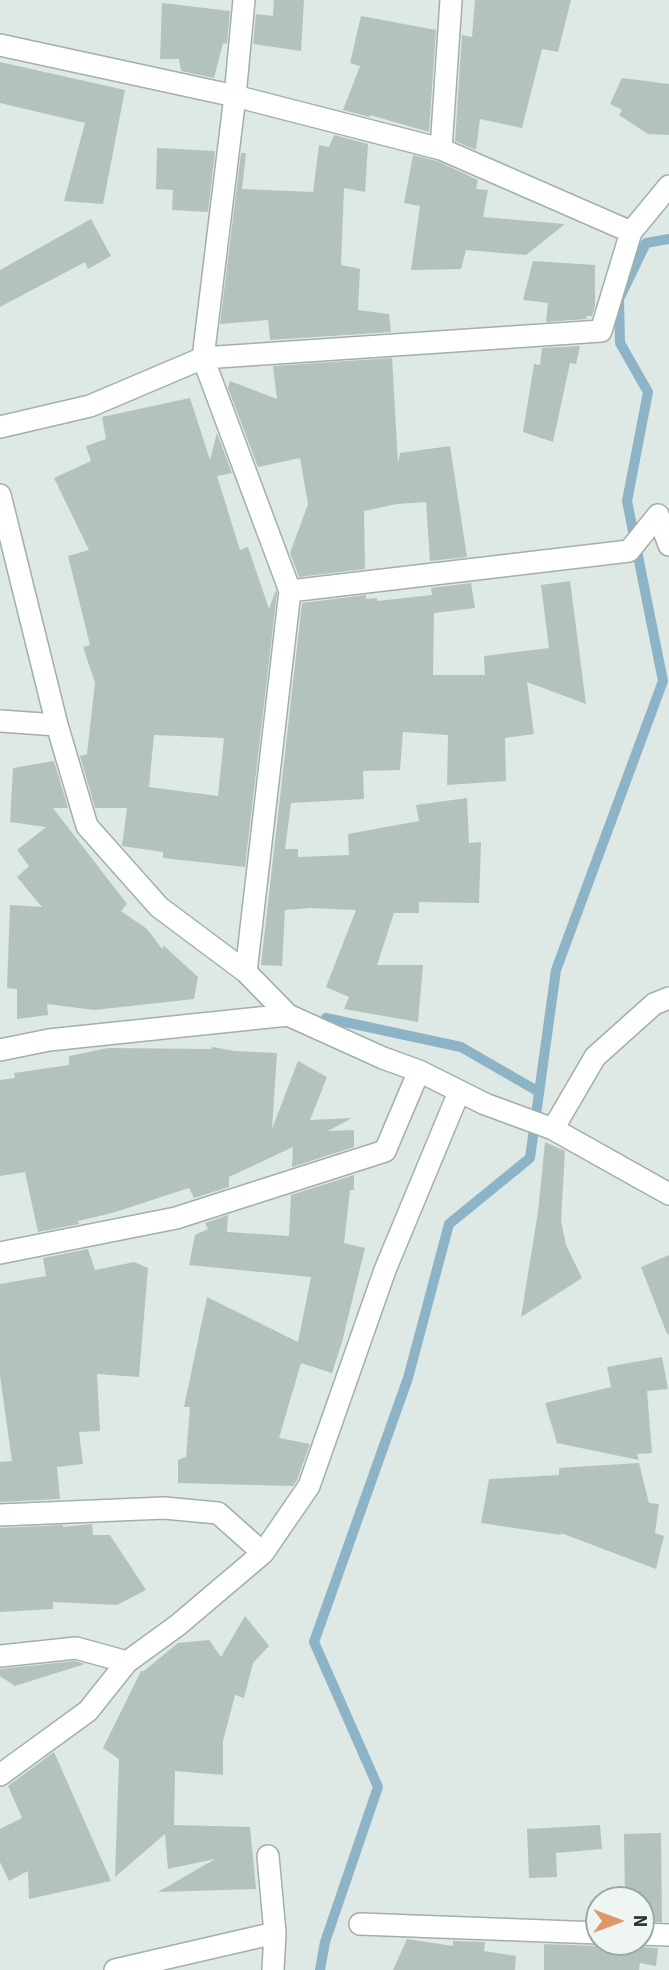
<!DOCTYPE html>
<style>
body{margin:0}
#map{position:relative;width:669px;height:1970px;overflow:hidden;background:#dee8e5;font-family:"Source Sans 3",sans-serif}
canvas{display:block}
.north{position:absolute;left:585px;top:1886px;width:70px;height:70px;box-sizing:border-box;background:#eef5f3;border:2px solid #9ca8a6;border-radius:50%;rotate:90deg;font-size:19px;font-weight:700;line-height:28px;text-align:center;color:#223533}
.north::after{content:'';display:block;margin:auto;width:24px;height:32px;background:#df9865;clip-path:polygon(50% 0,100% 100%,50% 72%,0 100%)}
</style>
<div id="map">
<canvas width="669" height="1970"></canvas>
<div class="north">N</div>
</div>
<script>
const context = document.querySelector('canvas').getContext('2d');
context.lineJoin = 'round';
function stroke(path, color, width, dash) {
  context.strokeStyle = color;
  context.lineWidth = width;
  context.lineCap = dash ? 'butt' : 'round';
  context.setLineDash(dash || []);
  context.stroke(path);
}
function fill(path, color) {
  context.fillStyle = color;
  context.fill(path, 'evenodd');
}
stroke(new Path2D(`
 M 326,1018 L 461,1047 L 539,1092
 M 320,1970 L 325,1942 L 378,1787 L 314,1642 L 408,1378 L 449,1224 L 530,1158 L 556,970 L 663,681 L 627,501 L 648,392 L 620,343 L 619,299 L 646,243 L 669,239`), '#8db3c6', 10);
fill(new Path2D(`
 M 274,0 L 304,0 L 301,51 L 253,44 L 256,14 L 273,16 Z
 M 475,0 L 571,0 L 558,52 L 542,49 L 522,128 L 480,119 L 476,150 L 455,141 L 462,35 L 472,37 Z
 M 162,3 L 230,11 L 227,44 L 223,43 L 214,78 L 181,71 L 179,59 L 160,59 Z
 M 361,16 L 436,30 L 429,132 L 370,115 L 370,117 L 343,110 L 360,66 L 350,63 Z
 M 0,62 L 125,90 L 103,204 L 64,201 L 85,123 L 0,103 Z
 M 622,78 L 669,84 L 669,135 L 648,134 L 619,115 L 622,110 L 610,104 Z
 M 334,135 L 368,144 L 365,192 L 344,188 L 341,265 L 360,269 L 358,310 L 389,314 L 391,332 L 270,340 L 268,320 L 220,324 L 241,153 L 246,153 L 242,189 L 313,192 L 319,145 L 329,147 Z
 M 157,148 L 215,151 L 208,212 L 172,210 L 173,190 L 156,189 Z
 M 413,155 L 437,161 L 478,180 L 476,189 L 488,190 L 483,217 L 565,224 L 526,255 L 466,250 L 461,269 L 411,270 L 420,206 L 404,203 Z
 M 91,219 L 111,256 L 88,269 L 85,262 L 0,307 L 0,270 Z
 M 533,261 L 595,265 L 595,306 L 592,316 L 587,316 L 586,319 L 546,322 L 548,303 L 523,300 Z
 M 580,346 L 576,364 L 570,363 L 553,442 L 523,432 L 534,364 L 540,365 L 542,348 Z
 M 392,358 L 398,463 L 400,453 L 450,446 L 467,557 L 430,561 L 426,502 L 397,504 L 364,511 L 365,569 L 299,577 L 290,553 L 308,504 L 300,458 L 258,467 L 228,388 L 230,381 L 277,399 L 273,366 Z
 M 190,398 L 210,460 L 217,433 L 232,473 L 217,476 L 240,550 L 248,547 L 269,609 L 276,590 L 277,593 L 245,867 L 163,858 L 163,852 L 122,846 L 127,808 L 95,808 L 80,756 L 87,754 L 95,683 L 83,647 L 90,645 L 68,556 L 89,550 L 54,478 L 91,461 L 86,446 L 106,439 L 102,417 ZM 154,735 L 224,738 L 218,796 L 149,787 Z
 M 570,581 L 586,704 L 527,682 L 534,734 L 505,738 L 506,781 L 447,785 L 448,735 L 403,732 L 400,770 L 363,771 L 364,799 L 291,803 L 285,849 L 298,849 L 298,857 L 349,855 L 348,834 L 419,821 L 416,805 L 467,798 L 469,843 L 481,842 L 479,903 L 419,902 L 419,913 L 394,913 L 377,965 L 423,965 L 418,1022 L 344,1009 L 349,997 L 326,987 L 356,910 L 310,908 L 285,910 L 282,966 L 261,965 L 302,603 L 366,595 L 366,599 L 377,598 L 377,601 L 432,595 L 431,588 L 471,583 L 475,608 L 434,613 L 433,675 L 485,675 L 484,656 L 549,648 L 541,585 Z
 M 54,761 L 68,808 L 53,808 L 127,904 L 121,911 L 147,929 L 163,950 L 163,945 L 198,977 L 194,999 L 94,1010 L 47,1004 L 48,1015 L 17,1019 L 17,989 L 7,988 L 10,905 L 42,907 L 17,877 L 29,866 L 17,850 L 46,827 L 10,822 L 13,768 Z
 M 212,1047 L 235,1051 L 277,1053 L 272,1129 L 298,1061 L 327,1077 L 310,1120 L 352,1118 L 328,1131 L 354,1130 L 354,1147 L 292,1167 L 293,1147 L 229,1177 L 229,1187 L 194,1198 L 189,1188 L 112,1213 L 78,1221 L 79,1224 L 38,1232 L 25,1172 L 0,1176 L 0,1080 L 15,1078 L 14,1073 L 69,1065 L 69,1056 L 108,1048 L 211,1049 Z
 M 545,1142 L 565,1151 L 561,1221 L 566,1245 L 582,1278 L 521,1317 L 538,1212 Z
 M 354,1175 L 354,1190 L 350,1190 L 344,1243 L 365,1248 L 342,1342 L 332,1373 L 301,1363 L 279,1438 L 310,1444 L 297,1480 L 293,1486 L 178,1483 L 178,1460 L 186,1457 L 190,1407 L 184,1407 L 207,1297 L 298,1342 L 311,1277 L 189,1265 L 195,1235 L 208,1229 L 205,1223 L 228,1215 L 227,1232 L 289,1236 L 291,1195 Z
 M 88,1249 L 95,1270 L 134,1262 L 148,1268 L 139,1377 L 97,1374 L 100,1431 L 79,1432 L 83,1464 L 57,1467 L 60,1499 L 0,1502 L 0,1462 L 12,1461 L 0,1376 L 0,1284 L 46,1276 L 43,1258 Z
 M 669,1255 L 669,1334 L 667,1334 L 641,1267 Z
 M 662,1357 L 668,1389 L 647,1391 L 652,1453 L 637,1454 L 639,1460 L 557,1443 L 545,1403 L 611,1387 L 607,1367 Z
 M 639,1463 L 649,1503 L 659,1504 L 655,1533 L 664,1536 L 656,1569 L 561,1533 L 561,1535 L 481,1523 L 489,1479 L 559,1475 L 559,1468 Z
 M 92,1524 L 93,1535 L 110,1535 L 146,1590 L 117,1605 L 53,1602 L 53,1609 L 0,1612 L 0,1528 L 63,1525 L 63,1527 Z
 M 245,1616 L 269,1646 L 253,1663 L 244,1698 L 235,1695 L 223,1741 L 223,1775 L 175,1771 L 174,1825 L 250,1827 L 256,1889 L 158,1892 L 215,1859 L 168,1869 L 165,1834 L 115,1877 L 119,1759 L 103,1748 L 141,1671 L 144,1671 L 178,1643 L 209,1640 L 221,1657 Z
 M 75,1661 L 85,1664 L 15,1686 L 0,1676 L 0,1669 Z
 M 54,1752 L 111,1881 L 29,1899 L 28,1871 L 9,1881 L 0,1862 L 0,1829 L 22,1818 L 8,1786 Z
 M 600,1825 L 602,1849 L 556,1853 L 557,1877 L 529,1878 L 527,1829 Z
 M 661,1833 L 662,1922 L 641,1921 L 641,1900 L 625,1900 L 624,1834 Z
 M 407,1939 L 453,1946 L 453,1941 L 485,1942 L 484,1951 L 516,1956 L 515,1970 L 393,1970 Z
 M 608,1942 L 631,1942 L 640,1947 L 658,1948 L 656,1966 L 640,1963 L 639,1970 L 544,1970 L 544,1944 L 598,1946 Z`), '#b4c2be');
const street = new Path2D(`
 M 244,0 L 235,96 L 203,358 L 290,591 L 246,972
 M 0,45 L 235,96 L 441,149 L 631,232 L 669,186
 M 441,149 L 451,0
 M 0,427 L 90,406 L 203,358 L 601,331 L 631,232
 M 0,495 L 57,725 L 87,826 L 159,907 L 246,972 L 288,1015 L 383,1058 L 419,1071 L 485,1104 L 553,1129 L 669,1194
 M 290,591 L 629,551 L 658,515 L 669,545
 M 0,721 L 57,725
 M 0,1050 L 49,1040 L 288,1015
 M 553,1129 L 595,1057 L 654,1004 L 669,998
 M 0,1253 L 176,1218 L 385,1151 L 419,1071
 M 0,1515 L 164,1508 L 218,1513 L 263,1553 L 178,1625 L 127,1662 L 76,1648 L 0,1656
 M 263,1553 L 309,1486 L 385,1270 L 459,1092
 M 0,1775 L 88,1711 L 127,1662
 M 268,1856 L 275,1933 L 273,1970
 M 360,1924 L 599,1933
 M 641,1934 L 669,1935
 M 115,1970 L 275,1933`);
stroke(street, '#a2afac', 24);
stroke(street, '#fff', 21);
</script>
